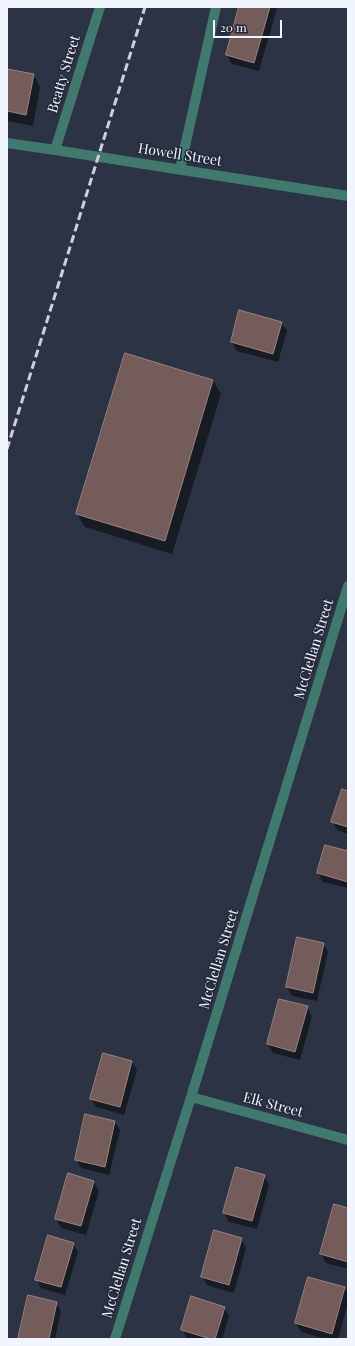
<!DOCTYPE html>
<style>
body{margin:0}
#map{position:relative;width:355px;height:1346px;overflow:hidden;background:#2c3344;font-family:"Playfair Display",serif}
canvas{display:block}
.frame{position:absolute;inset:0;border:8px solid #f1f5fe;pointer-events:none}
.scale{position:absolute;left:213px;top:20px;width:69px;height:18px;box-sizing:border-box;border:2px solid #f1f5fe;border-top:0;padding-left:5px;font-size:12px;line-height:14px;white-space:nowrap;color:#f1f5fe;-webkit-text-stroke:3px #222939;paint-order:stroke}
</style>
<div id="map">
<canvas width="355" height="1346"></canvas>
<div class="frame"></div>
<div class="scale">20 m</div>
</div>
<script>
const context = document.querySelector('canvas').getContext('2d');
context.lineJoin = 'round';
function fill(path, color) {
  context.fillStyle = color;
  context.fill(path, 'evenodd');
}
function stroke(path, color, width, dash) {
  context.strokeStyle = color;
  context.lineWidth = width;
  context.lineCap = dash ? 'butt' : 'round';
  context.setLineDash(dash || []);
  context.stroke(path);
}
function drawText(font, color, halo, rows, align = 'center') {
  context.font = font + ' "Playfair Display",serif';
  context.lineWidth = 3;
  context.setLineDash([]);
  context.textBaseline = 'middle';
  context.strokeStyle = halo;
  context.fillStyle = color;
  for (const [text, x, y, turn = 0] of rows) {
    context.save();
    context.translate(x, y);
    context.rotate((+turn || 0) * Math.PI / 180);
    context.textAlign = isNaN(turn) ? turn : align;
    if (halo) context.strokeText(text, 0, 0);
    context.fillText(text, 0, 0);
    context.restore();
  }
}
fill(new Path2D(`
 M 240,7 L 277,8 L 259,71 L 232,64 L 227,55 Z
 M 7,70 L 34,75 L 40,87 L 33,126 L 7,121 Z
 M 282,323 L 287,331 L 278,362 L 237,351 L 232,342 Z
 M 213,380 L 221,394 L 172,554 L 85,527 L 77,514 Z
 M 348,792 L 348,834 L 337,830 L 332,821 Z
 M 348,853 L 348,888 L 323,882 L 318,873 Z
 M 323,944 L 328,952 L 317,1001 L 292,996 L 287,987 Z
 M 307,1007 L 312,1016 L 300,1060 L 273,1053 L 268,1044 Z
 M 132,1062 L 137,1070 L 124,1115 L 96,1107 L 91,1099 Z
 M 115,1122 L 120,1130 L 109,1175 L 81,1168 L 76,1159 Z
 M 69,1175 L 94,1182 L 99,1191 L 86,1235 L 61,1228 L 56,1219 Z
 M 264,1176 L 269,1185 L 257,1229 L 229,1222 L 224,1213 Z
 M 335,1206 L 348,1209 L 348,1269 L 326,1263 L 321,1254 Z
 M 241,1239 L 246,1248 L 234,1293 L 207,1285 L 202,1277 Z
 M 73,1244 L 78,1252 L 65,1295 L 41,1288 L 36,1279 Z
 M 309,1278 L 345,1288 L 348,1294 L 348,1303 L 338,1339 L 326,1339 L 301,1332 L 296,1323 Z
 M 56,1303 L 61,1311 L 55,1339 L 19,1339 Z
 M 224,1307 L 229,1316 L 222,1339 L 187,1338 L 182,1329 Z`), '#0007');
const building = new Path2D(`
 M 239,7 L 270,7 L 254,63 L 226,55 Z
 M 7,69 L 34,74 L 26,115 L 7,111 Z
 M 239,310 L 282,322 L 273,354 L 231,342 Z
 M 125,353 L 213,380 L 165,541 L 76,514 Z
 M 342,789 L 348,791 L 348,827 L 331,822 Z
 M 325,845 L 348,851 L 348,882 L 317,873 Z
 M 297,937 L 324,943 L 313,993 L 286,987 Z
 M 279,999 L 308,1006 L 295,1052 L 267,1044 Z
 M 103,1053 L 132,1061 L 120,1107 L 90,1099 Z
 M 85,1114 L 115,1121 L 105,1167 L 75,1160 Z
 M 236,1167 L 265,1175 L 252,1221 L 223,1213 Z
 M 68,1173 L 94,1181 L 81,1226 L 55,1219 Z
 M 334,1204 L 348,1208 L 348,1262 L 320,1254 Z
 M 214,1230 L 242,1238 L 229,1285 L 201,1277 Z
 M 48,1235 L 74,1243 L 61,1287 L 35,1280 Z
 M 308,1277 L 345,1287 L 332,1334 L 295,1323 Z
 M 28,1295 L 57,1302 L 49,1339 L 18,1339 Z
 M 191,1296 L 225,1307 L 215,1339 L 211,1339 L 181,1330 Z`);
fill(building, '#745c5b');
stroke(building, '#9c8280', 1);
stroke(new Path2D(`
 M 180,169 L 216,7`), '#41796f', 10);
stroke(new Path2D(`
 M 7,143 L 55,150 L 348,196
 M 55,150 L 100,7
 M 191,1097 L 348,1140
 M 115,1339 L 191,1097 L 348,586`), '#41796f', 10);
stroke(new Path2D(`
 M 7,449 L 145,7`), '#ccd0db', 3, [8, 4]);
drawText('14px', '#f1f5fe', '#222939', [
 ["Beatty Street",64,74,-73],
 ["Howell Street",180,155,9],
 ["McClellan Street",314,649,-73],
 ["McClellan Street",219,959,-73],
 ["Elk Street",273,1105,15],
 ["McClellan Street",122,1268,-73]
]);
</script>
